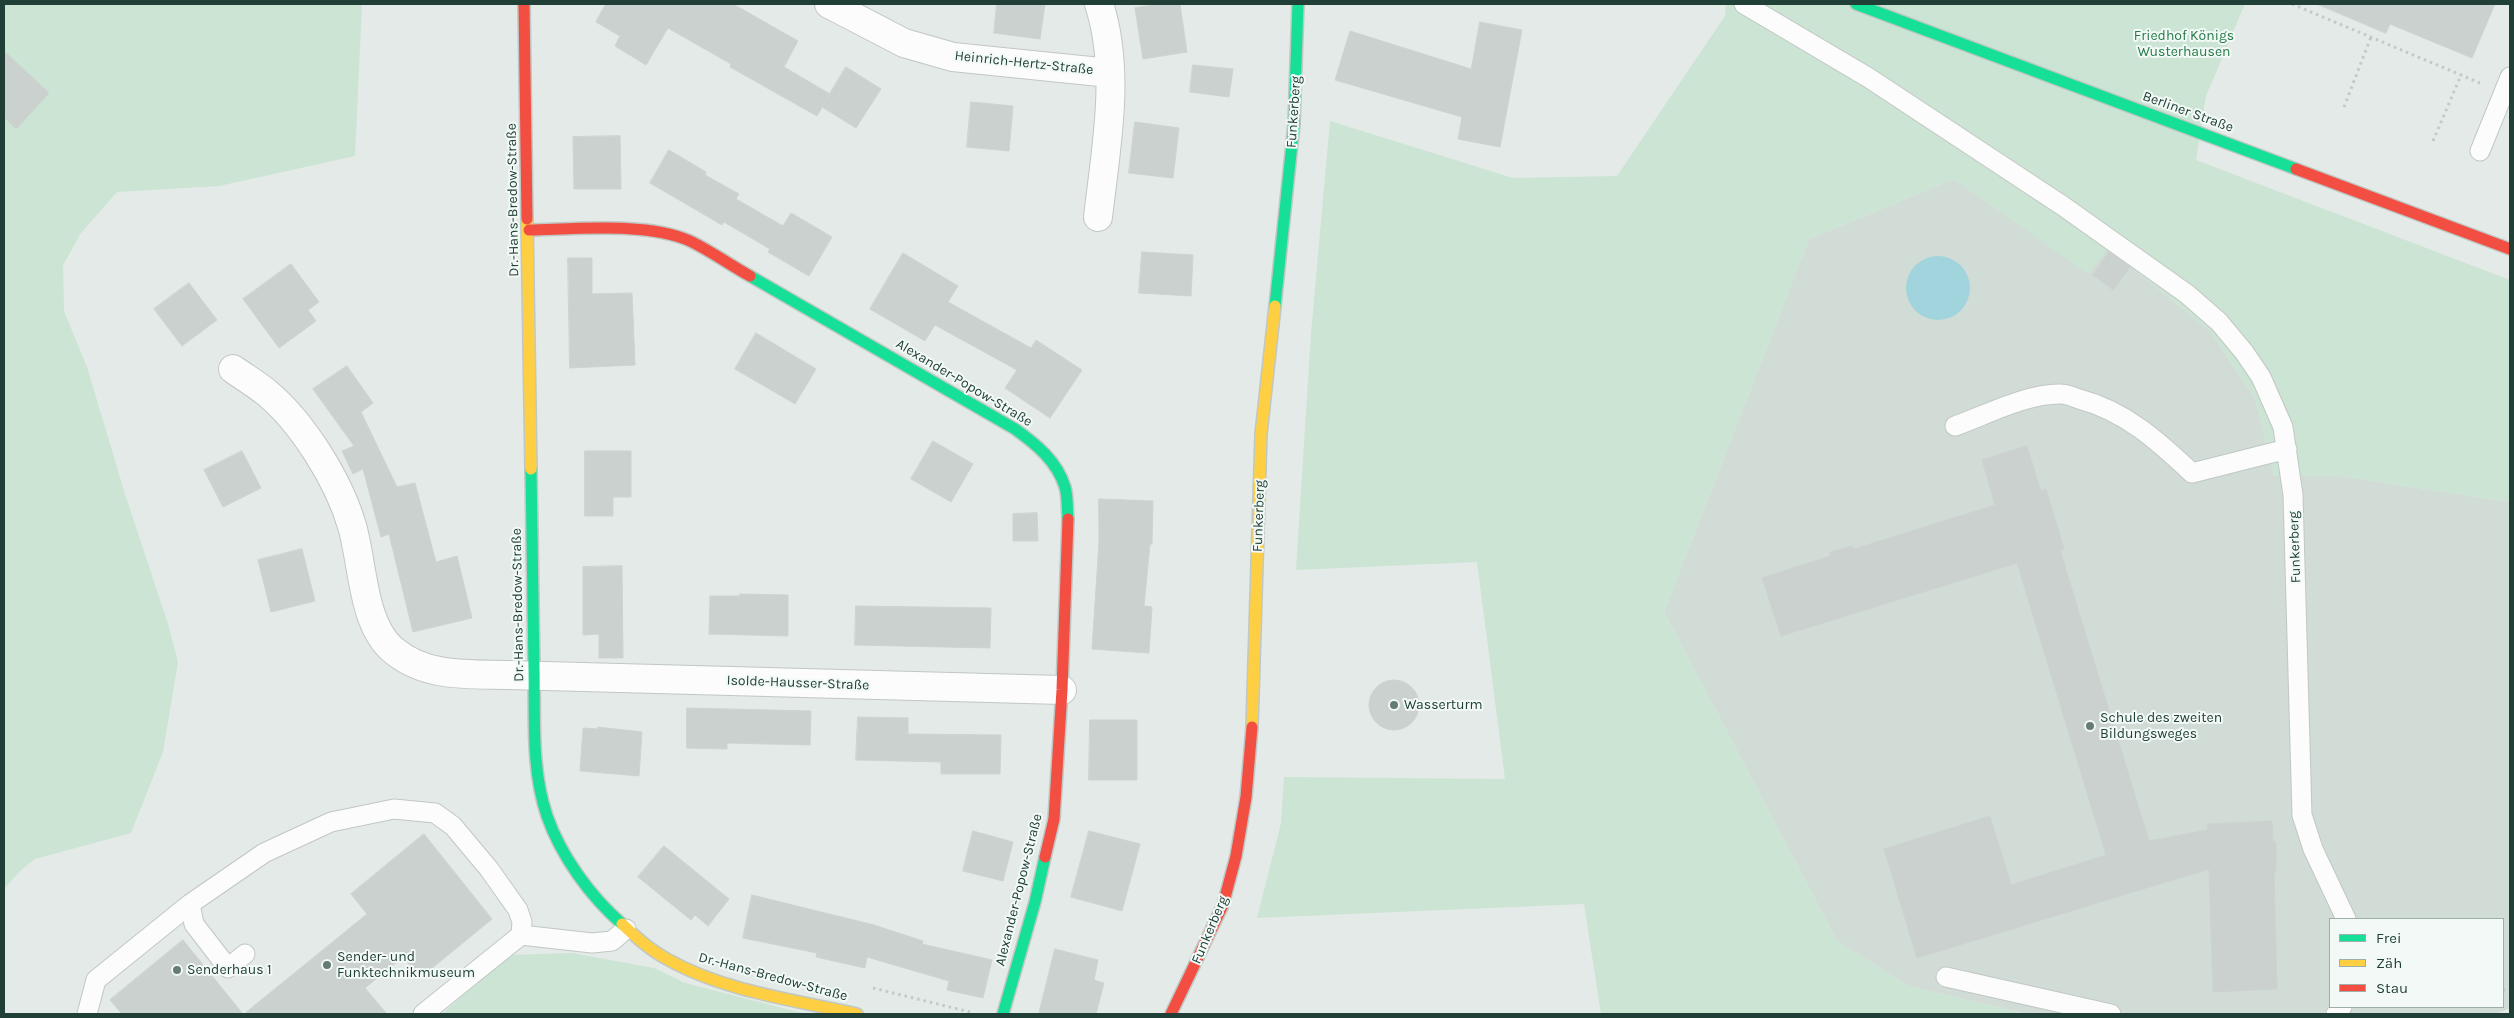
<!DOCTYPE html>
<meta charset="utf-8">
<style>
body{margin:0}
#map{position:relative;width:2514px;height:1018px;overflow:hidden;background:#e4eae7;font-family:Karla,sans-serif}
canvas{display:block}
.frame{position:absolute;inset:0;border:5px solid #204037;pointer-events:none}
.legend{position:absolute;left:2329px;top:918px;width:175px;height:90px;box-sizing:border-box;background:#f2f9f6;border:1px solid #9eafaa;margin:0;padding:6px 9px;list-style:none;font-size:15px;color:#204037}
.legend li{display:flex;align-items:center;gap:10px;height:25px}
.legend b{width:25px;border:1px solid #9eafaa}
</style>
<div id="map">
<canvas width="2514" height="1018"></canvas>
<div class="frame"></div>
<ul class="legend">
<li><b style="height:6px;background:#16e098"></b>Frei</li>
<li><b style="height:6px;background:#ffcf43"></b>Zäh</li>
<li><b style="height:6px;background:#f24e42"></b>Stau</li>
</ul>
</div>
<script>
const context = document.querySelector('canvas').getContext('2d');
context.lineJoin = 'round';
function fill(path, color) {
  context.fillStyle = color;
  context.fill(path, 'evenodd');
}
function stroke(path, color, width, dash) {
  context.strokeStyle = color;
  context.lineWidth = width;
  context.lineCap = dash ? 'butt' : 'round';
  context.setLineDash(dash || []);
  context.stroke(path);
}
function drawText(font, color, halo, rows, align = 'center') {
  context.font = font + ' Karla,sans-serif';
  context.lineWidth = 4;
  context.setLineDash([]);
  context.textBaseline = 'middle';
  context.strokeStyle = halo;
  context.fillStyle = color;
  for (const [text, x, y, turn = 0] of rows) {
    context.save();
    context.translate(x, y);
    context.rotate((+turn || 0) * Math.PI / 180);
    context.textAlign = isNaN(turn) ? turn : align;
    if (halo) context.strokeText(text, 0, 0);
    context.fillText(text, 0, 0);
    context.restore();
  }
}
fill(new Path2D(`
 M 1954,179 L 2088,273 L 2106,249 L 2136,271 L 2210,331 L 2255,398 L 2274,476 L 2340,476 L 2510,502 L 2510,1008 L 2495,1014 L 2027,1014 L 1908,986 L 1837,941 L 1664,612 L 1809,239 ZM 2330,919 L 2503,919 L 2503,1007 L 2330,1007 Z`), '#d1dcd7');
fill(new Path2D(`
 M 4,4 L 362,4 L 355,156 L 219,186 L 117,192 L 81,233 L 63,265 L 64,311 L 87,367 L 125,494 L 168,624 L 178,662 L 163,752 L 131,833 L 35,859 L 22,869 L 4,889 Z
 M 1726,4 L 2245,4 L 2206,96 L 2196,160 L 2510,280 L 2510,502 L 2340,476 L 2274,476 L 2255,398 L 2210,331 L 2136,271 L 2107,250 L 2088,274 L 1954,179 L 1809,239 L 1664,612 L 1837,941 L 1908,986 L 2026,1014 L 1601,1014 L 1584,904 L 1257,918 L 1281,823 L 1284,777 L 1505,779 L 1477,562 L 1296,570 L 1311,333 L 1330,121 L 1513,178 L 1617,176 L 1725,16 Z
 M 572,953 L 654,968 L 685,983 L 806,1014 L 442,1014 L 508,955 Z`), '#cce4d3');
fill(new Path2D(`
 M1906 288a32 32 0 1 1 64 0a32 32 0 1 1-64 0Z`), '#a1d4dc');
const building = new Path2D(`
 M 606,4 L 733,4 L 798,41 L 784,67 L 830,94 L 817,116 L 730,67 L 731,64 L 668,28 L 646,65 L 615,46 L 620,36 L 596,22 Z
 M 997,4 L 1045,4 L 1040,39 L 994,33 Z
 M 1161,4 L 1180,4 L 1187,52 L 1143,59 L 1135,8 Z
 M 2317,4 L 2495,4 L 2472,58 L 2390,24 L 2386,33 Z
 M 1480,22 L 1522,30 L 1500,147 L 1458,139 L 1462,117 L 1335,80 L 1350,31 L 1471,69 Z
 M 4,51 L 49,93 L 16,129 L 4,117 Z
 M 1193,65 L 1233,69 L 1229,97 L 1190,92 Z
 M 846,67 L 881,89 L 856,128 L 822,107 Z
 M 971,102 L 1013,106 L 1009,151 L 967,147 Z
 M 1135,122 L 1179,128 L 1173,178 L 1129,173 Z
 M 620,136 L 621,189 L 574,189 L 573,137 Z
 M 669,150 L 706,172 L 705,175 L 739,194 L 736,199 L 783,226 L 791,213 L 832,237 L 809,276 L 768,252 L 770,249 L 724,222 L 722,225 L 650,183 Z
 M 1142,252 L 1193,255 L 1191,296 L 1139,293 Z
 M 2109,252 L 2130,267 L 2113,290 L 2093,275 Z
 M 903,253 L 958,286 L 948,302 L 1031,348 L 1036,340 L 1082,370 L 1050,418 L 1005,388 L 1017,370 L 935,325 L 925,341 L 870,309 Z
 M 568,258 L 592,258 L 592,294 L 632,293 L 635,365 L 570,368 Z
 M 291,264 L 319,302 L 308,310 L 316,321 L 279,348 L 243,299 Z
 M 189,283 L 217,320 L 182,346 L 154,309 Z
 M 756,333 L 816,369 L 795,404 L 735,369 Z
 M 347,366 L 373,403 L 361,412 L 397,487 L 415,483 L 436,562 L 457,556 L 472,618 L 413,632 L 389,534 L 381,537 L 363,469 L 353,474 L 342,451 L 354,446 L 313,389 Z
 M 933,441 L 973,464 L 951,502 L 911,479 Z
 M 2027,446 L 2041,491 L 2046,489 L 2064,549 L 2060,550 L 2149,841 L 2207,830 L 2208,824 L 2272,821 L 2273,842 L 2276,842 L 2276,871 L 2274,871 L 2277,989 L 2213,992 L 2209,869 L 1917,958 L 1884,849 L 1990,816 L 2011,885 L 2106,855 L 2017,563 L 1781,636 L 1762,578 L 1830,556 L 1830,552 L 1852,546 L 1854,549 L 1995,505 L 1982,460 Z
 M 242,451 L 261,488 L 223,507 L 204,470 Z
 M 585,451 L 631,451 L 631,497 L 613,497 L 613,516 L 585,516 Z
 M 1099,499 L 1153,501 L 1152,544 L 1150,544 L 1144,606 L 1152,607 L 1149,653 L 1092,649 L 1099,543 Z
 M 1037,513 L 1038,541 L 1013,541 L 1013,514 Z
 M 302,549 L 315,601 L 271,612 L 258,560 Z
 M 622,566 L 623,658 L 599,658 L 599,634 L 583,635 L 583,567 Z
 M 740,594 L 788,595 L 788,636 L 709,634 L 710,596 L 740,596 Z
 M 856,606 L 991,608 L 990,648 L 855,645 Z
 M1369 705a25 25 0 1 1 50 0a25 25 0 1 1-50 0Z
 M 687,708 L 811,711 L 810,745 L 727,743 L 727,749 L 687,748 Z
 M 858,717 L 908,718 L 908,734 L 1001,735 L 1000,774 L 941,774 L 941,762 L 856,760 Z
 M 1090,720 L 1137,720 L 1137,780 L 1089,780 Z
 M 598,727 L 642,732 L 639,776 L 580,771 L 583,728 L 598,729 Z
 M 973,831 L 1013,842 L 1003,881 L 963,871 Z
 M 1089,831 L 1140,844 L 1122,911 L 1071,897 Z
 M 424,834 L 492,919 L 420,978 L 403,957 L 365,988 L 387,1014 L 244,1014 L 367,914 L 351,894 Z
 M 664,846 L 729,899 L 708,926 L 695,915 L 691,920 L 638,877 Z
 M 752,895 L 874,925 L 923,941 L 922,944 L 992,960 L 983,998 L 947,990 L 949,981 L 867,957 L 865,968 L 816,957 L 817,953 L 743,938 Z
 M 183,940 L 243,1014 L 122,1014 L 110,1000 Z
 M 1055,949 L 1098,960 L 1094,980 L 1104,983 L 1096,1014 L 1039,1014 Z`);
fill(building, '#cbd1cf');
stroke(building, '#cdd3d0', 1);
const lane = new Path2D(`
 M 1744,4 L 1869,78 L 2063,206 L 2187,294 L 2219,322 L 2244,352 L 2261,377 L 2283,427 L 2293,495 L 2302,815 L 2313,849 L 2346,919
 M 2480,151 L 2510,77
 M 1955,426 C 1986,415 2028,393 2061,394 C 2067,394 2073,397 2079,399 C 2125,411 2158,441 2192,473 L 2287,449
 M 190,904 L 194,924 L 228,968 L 245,954
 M 1946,977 L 2111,1014
 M 87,1014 L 96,980 L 190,904 L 264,853 L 331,822 L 394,809 L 435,813 L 453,826 L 489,869 L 518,910 L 522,922 L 521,935
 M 423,1014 L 521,935 L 592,943 L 612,941 L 626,929
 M 2336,1014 L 2342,1007`);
const street = new Path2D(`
 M 829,4 L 904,43 L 953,57 L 1110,73
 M 1098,217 C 1106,147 1121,72 1099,4
 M 233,369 C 244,377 256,384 267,393 C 303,423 339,481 352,526 C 363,563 362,624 393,650 C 426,678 469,674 509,675 L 1062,690`);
const fast = new Path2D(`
 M 1856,4 L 2296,169
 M 750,276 L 1015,429 C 1036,444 1057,461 1065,487 C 1068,497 1067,509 1068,519
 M 1275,306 L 1294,124 L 1298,4
 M 531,469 C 532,536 533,602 534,669 C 535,718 531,769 547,816 C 561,856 590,896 622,924
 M 1003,1014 L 1035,902 L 1045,857`);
const slow = new Path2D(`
 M 527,219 L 531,469
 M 1252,727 L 1261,434 L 1275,306
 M 622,924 C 636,937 650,950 667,959 C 723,991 794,1000 857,1014`);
const jam = new Path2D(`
 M 524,4 L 527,219
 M 2296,169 L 2510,249
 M 529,230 C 575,229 648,222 690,241 C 711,251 730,265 750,276
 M 1045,857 L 1054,819 L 1062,690 L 1068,519
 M 1171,1014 L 1223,905 L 1236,856 L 1246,797 L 1252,727`);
stroke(lane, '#c1c7c4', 21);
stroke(street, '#c1c7c4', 30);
stroke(fast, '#bfc8c4', 14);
stroke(slow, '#bfc8c4', 14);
stroke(jam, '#bfc8c4', 14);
stroke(new Path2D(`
 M 2292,4 L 2480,83
 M 2344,107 L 2371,37
 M 2433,141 L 2461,75
 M 873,988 L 974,1013
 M 2503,990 L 2510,990`), '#c1cac7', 3, [2.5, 4]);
stroke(lane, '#fbfcfb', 19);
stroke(street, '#fbfcfb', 28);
stroke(fast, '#16e098', 11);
stroke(slow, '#ffcf43', 11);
stroke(jam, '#f24e42', 11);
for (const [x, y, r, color] of [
 [1394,705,5,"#657c75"],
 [2090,726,5,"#657c75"],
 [327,965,5,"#657c75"],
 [177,970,5,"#657c75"]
]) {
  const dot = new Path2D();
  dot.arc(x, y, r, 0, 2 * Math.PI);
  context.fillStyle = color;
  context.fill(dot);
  stroke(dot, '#f2f9f6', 2);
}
drawText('14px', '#267a47', '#f2f9f6', [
 ["Friedhof Königs",2184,36],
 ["Wusterhausen",2184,52]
]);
drawText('14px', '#204037', '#f2f9f6', [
 ["Heinrich-Hertz-Straße",1024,63,6],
 ["Funkerberg",1294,112,-86],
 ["Berliner Straße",2188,112,20],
 ["Dr.-Hans-Bredow-Straße",513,200,-91],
 ["Alexander-Popow-Straße",964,383,31],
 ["Funkerberg",1259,516,-88],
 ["Funkerberg",2295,547,-92],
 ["Dr.-Hans-Bredow-Straße",518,605,-91],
 ["Isolde-Hausser-Straße",798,683,2],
 ["Alexander-Popow-Straße",1019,890,-76],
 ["Funkerberg",1210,930,-67],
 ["Dr.-Hans-Bredow-Straße",773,977,15]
]);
drawText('14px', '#204037', '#f2f9f6', [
 ["Wasserturm",1404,705],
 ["Schule des zweiten",2100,718],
 ["Bildungsweges",2100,734],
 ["Sender- und",337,957],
 ["Funktechnikmuseum",337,973],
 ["Senderhaus 1",187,970]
], 'left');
</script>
